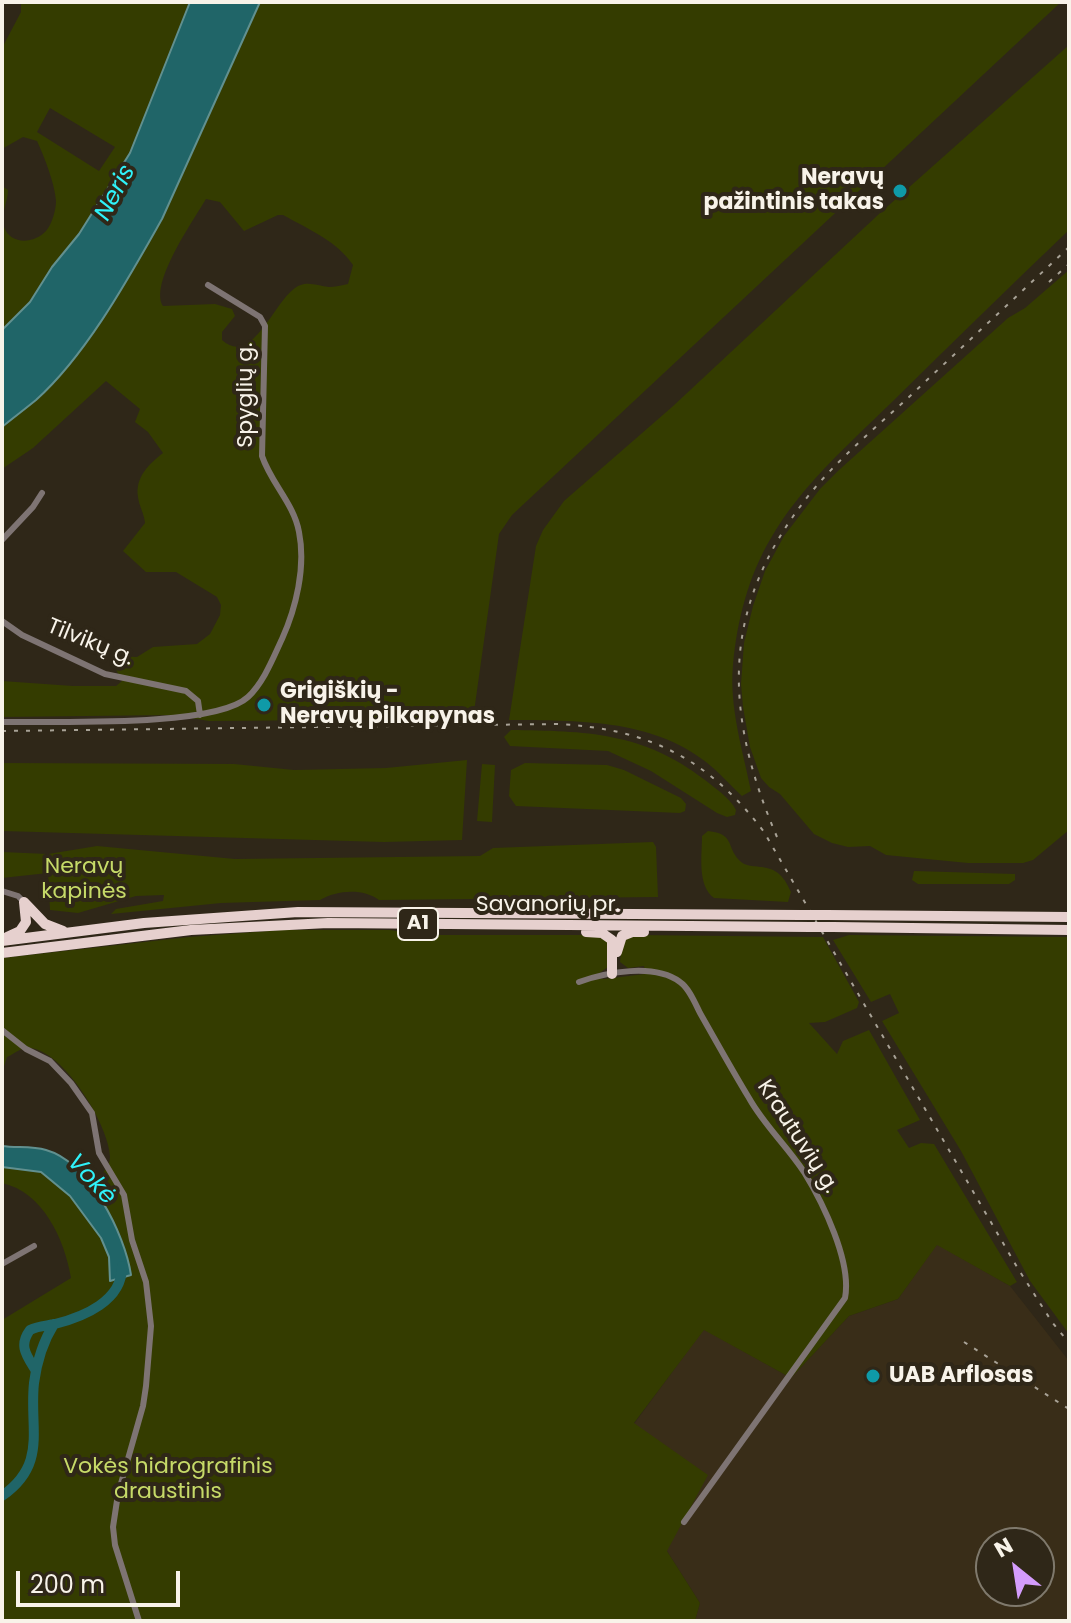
<!DOCTYPE html>
<meta charset="utf-8">
<style>
body{margin:0}
#map{position:relative;width:1071px;height:1623px;overflow:hidden;background:#2f2718;font-family:Poppins,sans-serif}
canvas{display:block}
.frame{position:absolute;inset:0;border:4px solid #f8f3e9;pointer-events:none}
.north{position:absolute;left:975px;top:1527px;width:80px;height:80px;box-sizing:border-box;background:#2f2718;border:2px solid #7f796c;border-radius:50%;rotate:330deg;font-size:22px;font-weight:700;line-height:32px;text-align:center;color:#f8f3e9}
.north::after{content:'';display:block;margin:auto;width:28px;height:36px;background:#d49cfc;clip-path:polygon(50% 0,100% 100%,50% 72%,0 100%)}
.scale{position:absolute;left:16px;top:1571px;width:164px;height:36px;box-sizing:border-box;border:4px solid #f8f3e9;border-top:0;padding-left:10px;font-size:24px;line-height:28px;white-space:nowrap;color:#f8f3e9;-webkit-text-stroke:6px #2f2718;paint-order:stroke}
</style>
<div id="map">
<canvas width="1071" height="1623"></canvas>
<div class="frame"></div>
<div class="north">N</div>
<div class="scale">200 m</div>
</div>
<script>
const context = document.querySelector('canvas').getContext('2d');
context.lineJoin = 'round';
function fill(path, color) {
  context.fillStyle = color;
  context.fill(path, 'evenodd');
}
function stroke(path, color, width, dash) {
  context.strokeStyle = color;
  context.lineWidth = width;
  context.lineCap = dash ? 'butt' : 'round';
  context.setLineDash(dash || []);
  context.stroke(path);
}
function drawText(font, color, halo, rows, align = 'center') {
  context.font = font + ' Poppins,sans-serif';
  context.lineWidth = 8;
  context.setLineDash([]);
  context.textBaseline = 'middle';
  context.strokeStyle = halo;
  context.fillStyle = color;
  for (const [text, x, y, turn = 0] of rows) {
    context.save();
    context.translate(x, y);
    context.rotate((+turn || 0) * Math.PI / 180);
    context.textAlign = isNaN(turn) ? turn : align;
    if (halo) context.strokeText(text, 0, 0);
    context.fillText(text, 0, 0);
    context.restore();
  }
}
fill(new Path2D(`
 M 937,1244 L 1010,1286 L 1069,1361 L 1069,1621 L 695,1621 L 700,1603 L 667,1551 L 634,1424 L 704,1329 L 791,1378 L 849,1316 L 898,1299 ZM 991,1543 L 1039,1543 L 1039,1591 L 991,1591 Z`), '#392d18');
fill(new Path2D(`
 M 21,2 L 190,2 L 130,153 L 79,234 L 52,267 L 30,302 L 2,330 L 2,186 L 8,190 C 8,202 0,215 4,227 C 11,246 35,243 46,231 C 52,224 56,210 56,201 C 55,184 44,156 37,141 L 23,137 L 2,149 L 2,48 L 21,12 ZM 50,108 L 115,147 L 99,171 L 37,132 Z
 M 260,2 L 1061,2 L 512,515 L 499,534 L 473,719 L 209,721 L 173,715 L 2,717 L 2,681 L 73,686 L 116,686 L 122,681 L 113,664 L 113,656 L 137,657 L 153,647 L 197,644 L 210,634 L 220,615 L 221,605 L 217,597 L 176,572 L 146,572 L 123,551 L 145,523 C 144,513 139,506 138,497 C 135,477 149,464 163,453 L 148,432 L 135,422 L 140,409 L 106,381 L 33,448 L 2,469 L 2,427 C 13,418 25,409 36,400 C 87,354 128,279 162,219 ZM 206,199 L 220,202 L 244,231 L 278,215 L 283,215 C 308,229 337,241 353,265 L 348,284 C 342,285 335,287 329,287 C 318,286 309,281 298,286 C 274,299 253,368 222,340 L 222,332 L 235,316 L 232,309 L 215,304 L 163,306 C 149,284 193,221 206,199 Z
 M 1069,45 L 1069,230 C 1009,287 950,345 891,403 C 848,445 801,486 771,538 C 748,577 737,621 733,665 C 729,707 743,751 751,791 L 742,796 C 730,785 719,772 706,762 C 649,718 577,721 509,720 L 536,546 L 543,530 L 564,501 L 672,407 L 879,214 Z
 M 1069,270 L 1069,830 L 1033,860 L 1023,863 L 968,863 L 886,855 L 870,846 L 848,847 L 832,843 L 814,834 L 780,794 L 769,787 L 761,778 L 750,747 L 743,707 L 741,684 L 744,643 L 753,606 L 765,571 L 784,536 L 820,489 L 839,470 L 1008,318 L 1025,308 Z
 M 511,730 C 586,731 643,732 705,780 C 716,789 729,797 736,810 L 735,815 L 727,817 L 717,813 L 651,771 L 608,751 L 510,746 L 504,737 Z
 M 467,760 L 462,840 L 384,842 L 2,831 L 2,763 L 234,764 L 294,770 L 386,768 Z
 M 525,763 L 607,765 L 624,770 L 681,798 L 686,804 L 685,811 L 680,813 L 516,806 L 509,796 L 511,770 Z
 M 482,764 L 495,765 L 492,822 L 477,821 Z
 M 708,831 C 735,834 726,846 739,860 C 752,874 776,855 791,892 L 788,902 L 714,898 C 697,885 702,856 702,836 Z
 M 653,842 L 656,847 L 658,897 L 379,900 C 363,888 337,890 320,900 L 221,903 L 111,914 L 116,909 L 163,901 L 164,895 L 136,896 L 78,913 L 50,910 L 48,873 L 2,878 L 2,852 L 48,854 L 97,846 L 235,859 L 480,856 L 493,848 Z
 M 914,871 L 1015,874 L 1015,880 L 1009,884 L 918,884 L 912,880 Z
 M 282,930 L 390,930 L 424,935 L 595,935 L 608,942 L 608,967 L 598,974 L 599,978 L 604,979 L 645,974 L 644,966 L 628,968 L 620,962 L 622,942 L 632,935 L 823,937 L 859,1002 L 857,1008 L 825,1022 L 809,1023 L 837,1054 L 843,1041 L 869,1030 L 920,1120 L 897,1130 L 909,1148 L 921,1143 L 934,1144 L 1017,1282 L 1010,1286 L 937,1245 L 898,1299 L 849,1316 L 791,1378 L 704,1330 L 634,1423 L 708,1475 L 667,1551 L 700,1603 L 695,1621 L 2,1621 L 2,1320 L 71,1278 C 65,1240 43,1192 2,1183 L 2,1167 L 41,1172 L 53,1181 L 70,1196 L 101,1238 L 109,1257 L 130,1270 C 124,1225 96,1193 67,1160 L 86,1174 L 99,1179 C 103,1172 110,1165 110,1157 C 110,1127 63,1049 29,1048 C 21,1047 14,1054 7,1057 L 2,1073 L 2,958 L 189,937 Z
 M 849,935 L 1069,937 L 1069,1334 L 1030,1281 L 961,1151 L 882,1021 L 899,1013 L 890,994 L 871,1002 L 833,940 Z`), '#343c00');
const water = new Path2D(`
 M 190,2 L 260,2 L 162,219 C 128,279 87,354 36,400 C 25,409 13,418 2,427 L 2,330 L 30,302 L 52,267 L 79,234 L 130,153 Z
 M 2,1146 C 16,1148 32,1146 46,1150 C 89,1162 125,1234 131,1275 L 110,1281 L 109,1257 L 101,1238 L 70,1196 L 41,1172 L 2,1167 Z`);
fill(water, '#206568');
stroke(water, '#61908f', 2);
stroke(new Path2D(`
 M 36,1371 C 27,1356 18,1346 30,1330 C 38,1326 45,1326 55,1324 C 83,1317 123,1301 122,1266
 M 2,1496 C 48,1464 29,1429 34,1383 C 37,1361 42,1343 54,1324`), '#206568', 10);
stroke(new Path2D(`
 M 2,540 L 33,507 L 42,493
 M 2,621 L 22,635 L 105,674 L 186,691 L 198,701 L 200,715
 M 2,722 C 52,721 215,728 248,697 C 264,682 273,658 282,639 C 296,608 306,567 299,532 C 294,504 271,483 262,456 L 265,326 L 260,317 L 208,285
 M 2,891 L 18,896 L 24,902
 M 579,982 C 607,972 654,963 680,982 C 689,988 695,1003 700,1013 C 716,1041 732,1070 749,1098 C 764,1125 787,1146 804,1172 C 823,1203 852,1262 845,1298 L 684,1522
 M 2,1030 L 26,1049 L 50,1061 L 71,1083 L 92,1113 L 99,1153 L 124,1195 L 132,1240 L 146,1282 L 151,1326 L 146,1386 L 143,1406 L 118,1494 L 113,1527 L 115,1545 L 139,1621
 M 2,1264 L 34,1246`), '#7e7473', 6);
stroke(new Path2D(`
 M 24,902 L 45,924 L 63,931
 M 827,915 L 1069,917
 M 833,927 L 1069,930
 M 586,932 L 602,933 L 612,940 L 612,974
 M 7,937 L 20,931 L 26,922 L 24,902
 M 2,941 L 144,923 L 298,912 L 801,915
 M 617,952 L 622,936 L 632,932 L 644,932
 M 2,953 L 191,930 L 328,923 L 810,927`), '#e6d0ce', 10);
stroke(new Path2D(`
 M 1049,282 L 1069,264
 M 2,731 L 556,724 C 648,728 709,759 764,832 L 1017,1267 L 1052,1322 L 1069,1343
 M 777,837 C 723,711 720,607 809,495 C 838,459 875,428 909,397 C 962,347 1016,297 1069,247
 M 964,1342 L 1069,1409`), '#a8a296', 2, [4, 8]);
stroke(new Path2D(`
 M 801,915 L 827,915
 M 810,927 L 833,927`), '#e6d0ce', 10);
for (const [x, y, r, color] of [
 [900,191,8,"#0f9aa8"],
 [264,705,8,"#0f9aa8"],
 [873,1376,8,"#0f9aa8"]
]) {
  const dot = new Path2D();
  dot.arc(x, y, r, 0, 2 * Math.PI);
  context.fillStyle = color;
  context.fill(dot);
  stroke(dot, '#2f2718', 3);
}
for (const [x, y, w] of [
 [418,924,40]
]) {
  const box = new Path2D();
  box.roundRect(x - w / 2, y - 16, w, 32, 6);
  context.fillStyle = '#2f2718';
  context.fill(box);
  stroke(box, '#f8f3e9', 2);
}
drawText('bold 20px', '#f8f3e9', null, [
 ["A1",418,924]
]);
drawText('bold 22px', '#f8f3e9', '#2f2718', [
 ["Neravų",884,178,"right"],
 ["pažintinis takas",884,203,"right"],
 ["Grigiškių -",280,692],
 ["Neravų pilkapynas",280,717],
 ["UAB Arflosas",889,1376]
], 'left');
drawText('22px', '#f8f3e9', '#2f2718', [
 ["Spyglių g.",246,395,-90],
 ["Tilvikų g.",90,643,22],
 ["Savanorių pr.",548,905],
 ["Krautuvių g.",797,1137,57]
]);
drawText('22px', '#c6da68', '#2f2718', [
 ["Neravų",84,867],
 ["kapinės",84,892],
 ["Vokės hidrografinis",168,1467],
 ["draustinis",168,1492]
]);
drawText('italic 24px', '#2ff2f9', '#2f2718', [
 ["Neris",116,193,-62],
 ["Vokė",91,1180,47]
]);
</script>
